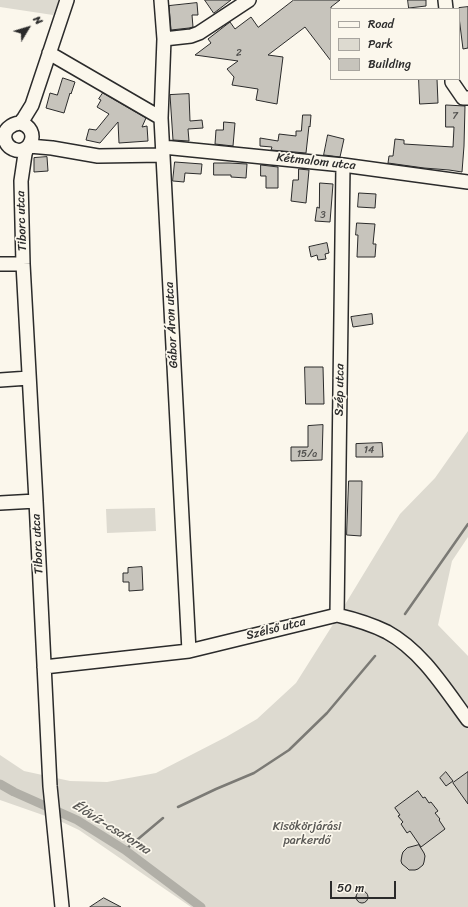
<!DOCTYPE html>
<meta charset="utf-8">
<style>
body{margin:0}
#map{position:relative;width:468px;height:907px;overflow:hidden;background:#fbf7ec;font-family:Sriracha,sans-serif}
canvas{display:block}
.legend{position:absolute;left:330px;top:8px;width:130px;height:72px;box-sizing:border-box;background:#fbf7ec;border:1px solid #a8a59f;margin:0;padding:5px 7px;list-style:none;font-size:12px;color:#2b2b2b}
.legend li{display:flex;align-items:center;gap:8px;height:20px}
.legend b{width:20px;border:1px solid #a8a59f}
.north{position:absolute;left:8px;top:8px;width:40px;height:40px;-webkit-text-stroke:3px #fbf7ec;paint-order:stroke;rotate:52deg;font-size:11px;font-weight:700;line-height:16px;text-align:center;color:#2b2b2b}
.north::after{content:'';display:block;margin:auto;width:14px;height:18px;background:#2b2b2b;clip-path:polygon(50% 0,100% 100%,50% 72%,0 100%)}
.scale{position:absolute;left:330px;top:881px;width:66px;height:18px;box-sizing:border-box;border:2px solid #2b2b2b;border-top:0;padding-left:5px;font-size:12px;line-height:14px;white-space:nowrap;color:#2b2b2b;-webkit-text-stroke:3px #fbf7ec;paint-order:stroke}
</style>
<div id="map">
<canvas width="468" height="907"></canvas>
<ul class="legend">
<li><b style="height:5px;background:#fbf7ec"></b>Road</li>
<li><b style="height:11px;background:#dddad0"></b>Park</li>
<li><b style="height:11px;background:#c7c4bc"></b>Building</li>
</ul>
<div class="north">N</div>
<div class="scale">50 m</div>
</div>
<script>
const context = document.querySelector('canvas').getContext('2d');
context.lineJoin = 'round';
function fill(path, color) {
  context.fillStyle = color;
  context.fill(path, 'evenodd');
}
function stroke(path, color, width, dash) {
  context.strokeStyle = color;
  context.lineWidth = width;
  context.lineCap = dash ? 'butt' : 'round';
  context.setLineDash(dash || []);
  context.stroke(path);
}
function drawText(font, color, halo, rows, align = 'center') {
  context.font = font + ' Sriracha,sans-serif';
  context.lineWidth = 3.5;
  context.setLineDash([]);
  context.textBaseline = 'middle';
  context.strokeStyle = halo;
  context.fillStyle = color;
  for (const [text, x, y, turn = 0] of rows) {
    context.save();
    context.translate(x, y);
    context.rotate((+turn || 0) * Math.PI / 180);
    context.textAlign = isNaN(turn) ? turn : align;
    if (halo) context.strokeText(text, 0, 0);
    context.fillText(text, 0, 0);
    context.restore();
  }
}
fill(new Path2D(`
 M 0,0 L 59,0 L 53,15 L 0,7 Z
 M 468,431 L 468,537 L 452,561 L 438,625 L 468,656 L 468,907 L 191,907 L 79,830 L 60,821 L 0,800 L 0,755 L 24,771 L 70,781 L 107,782 L 156,773 L 226,737 L 257,719 L 296,683 L 332,626 L 400,514 L 435,478 Z
 M 155,508 L 156,531 L 107,533 L 106,509 Z`), '#dddad0');
stroke(new Path2D(`
 M 405,614 L 468,524
 M 178,807 L 216,789 L 254,773 L 289,750 L 327,713 L 375,656
 M 125,850 L 163,818`), '#7b7a75', 2.5);
stroke(new Path2D(`
 M 0,784 L 14,792 L 77,820 L 125,850 L 201,907`), '#b1afa7', 9);
const building = new Path2D(`
 M 205,0 L 231,0 L 214,13 Z
 M 294,0 L 340,0 L 331,7 L 331,61 L 305,27 L 268,55 L 283,57 L 277,104 L 256,100 L 258,89 L 232,85 L 234,77 L 227,69 L 238,61 L 195,55 L 211,43 L 208,39 L 230,22 L 235,29 L 251,17 L 258,27 Z
 M 408,0 L 426,0 L 426,6 L 409,8 Z
 M 197,3 L 198,15 L 192,15 L 193,27 L 189,28 L 171,30 L 169,6 Z
 M 468,7 L 468,48 L 463,49 L 459,17 L 459,8 Z
 M 63,78 L 75,82 L 71,94 L 70,93 L 64,113 L 46,108 L 50,93 L 57,95 Z
 M 419,79 L 437,79 L 438,103 L 420,104 Z
 M 103,93 L 146,118 L 142,127 L 147,126 L 148,141 L 119,143 L 118,122 L 100,143 L 86,140 L 89,129 L 96,130 L 109,114 L 97,107 L 101,100 L 99,99 Z
 M 189,94 L 190,121 L 202,120 L 203,128 L 188,129 L 189,141 L 173,140 L 170,95 Z
 M 446,105 L 465,106 L 464,146 L 462,172 L 449,170 L 424,168 L 388,163 L 389,156 L 393,156 L 395,139 L 404,140 L 404,144 L 453,147 L 454,127 L 446,127 Z
 M 303,115 L 311,115 L 310,127 L 309,126 L 306,153 L 271,150 L 272,147 L 260,146 L 260,138 L 278,141 L 279,134 L 296,136 L 296,131 L 301,131 Z
 M 224,122 L 235,123 L 233,146 L 215,144 L 216,130 L 223,130 Z
 M 328,135 L 344,139 L 340,157 L 324,155 Z
 M 47,157 L 48,171 L 34,172 L 34,158 Z
 M 175,162 L 202,164 L 201,174 L 185,173 L 184,182 L 173,181 Z
 M 214,163 L 229,163 L 247,164 L 246,178 L 231,177 L 231,175 L 214,175 Z
 M 261,165 L 278,167 L 278,188 L 266,188 L 266,176 L 261,176 Z
 M 299,169 L 309,170 L 306,203 L 291,201 L 293,180 L 298,180 Z
 M 320,183 L 333,184 L 330,222 L 315,221 L 317,207 L 319,208 Z
 M 359,193 L 376,194 L 375,208 L 358,207 Z
 M 357,223 L 375,224 L 373,244 L 376,244 L 375,257 L 357,257 L 358,235 L 356,235 Z
 M 327,243 L 329,253 L 325,254 L 326,259 L 318,260 L 317,255 L 311,257 L 309,247 Z
 M 372,314 L 373,324 L 353,327 L 351,317 Z
 M 305,367 L 323,367 L 324,404 L 306,404 Z
 M 323,425 L 322,460 L 291,461 L 291,447 L 308,447 L 308,426 Z
 M 382,443 L 383,457 L 356,457 L 356,444 Z
 M 349,481 L 362,481 L 361,536 L 347,535 Z
 M 142,567 L 143,590 L 129,591 L 129,582 L 123,582 L 123,573 L 128,573 L 128,568 Z
 M 446,772 L 453,781 L 446,786 L 440,778 Z
 M 468,772 L 468,804 L 453,783 Z
 M 418,791 L 423,798 L 425,797 L 429,803 L 431,802 L 438,811 L 435,813 L 440,819 L 439,820 L 445,829 L 421,847 L 410,831 L 407,833 L 401,824 L 403,822 L 398,816 L 400,815 L 395,808 Z
 M 419,845 L 424,853 L 425,856 L 424,862 L 423,865 L 418,869 L 415,870 L 409,870 L 407,868 L 402,864 L 401,861 L 402,855 L 403,852 L 407,848 Z
 M356 897a6 6 0 1 1 12 0a6 6 0 1 1-12 0Z
 M 104,898 L 121,907 L 90,907 Z`);
fill(building, '#c7c4bc');
stroke(building, '#2b2b2b', 1);
const minor = new Path2D(`
 M 161,0 L 164,39 L 161,118 L 189,651
 M 445,0 L 446,9
 M 164,39 L 191,36 L 199,33 L 249,0
 M 49,53 L 161,118
 M 452,79 L 452,82 L 463,98 L 468,98
 M 20,123 C 42,129 30,157 13,149 C 9,147 6,144 5,139 C 3,130 11,124 20,123 L 24,118 L 32,105 L 67,0
 M 29,146 L 52,148 L 98,156 L 163,155
 M 163,147 L 343,165 L 468,182
 M 27,148 L 25,154 L 21,181 L 23,264 L 36,501 L 50,786 L 62,907
 M 0,264 L 23,264
 M 0,380 L 29,378
 M 0,503 L 36,501
 M 337,615 L 343,165
 M 44,667 L 189,651 L 337,615 C 354,619 371,624 387,632 C 422,651 445,689 468,720`);
stroke(minor, '#2b2b2b', 16);
stroke(minor, '#fbf7ec', 13);
drawText('10px', '#52514f', null, [
 ["2",239,53],
 ["7",455,116],
 ["3",323,215],
 ["14",369,450],
 ["15/a",307,454]
]);
drawText('12px', '#2b2b2b', '#fbf7ec', [
 ["Kétmalom utca",316,162,6],
 ["Tiborc utca",22,221,-92],
 ["Gábor Áron utca",172,325,-93],
 ["Szép utca",340,390,-89],
 ["Tiborc utca",38,544,-93],
 ["Szélső utca",276,629,-14]
]);
drawText('12px', '#585754', '#fbf7ec', [
 ["Kisökörjárási",307,827],
 ["parkerdő",307,841]
]);
drawText('italic 13px', '#5a5956', '#fbf7ec', [
 ["Élővíz-csatorna",111,828,32]
]);
</script>
